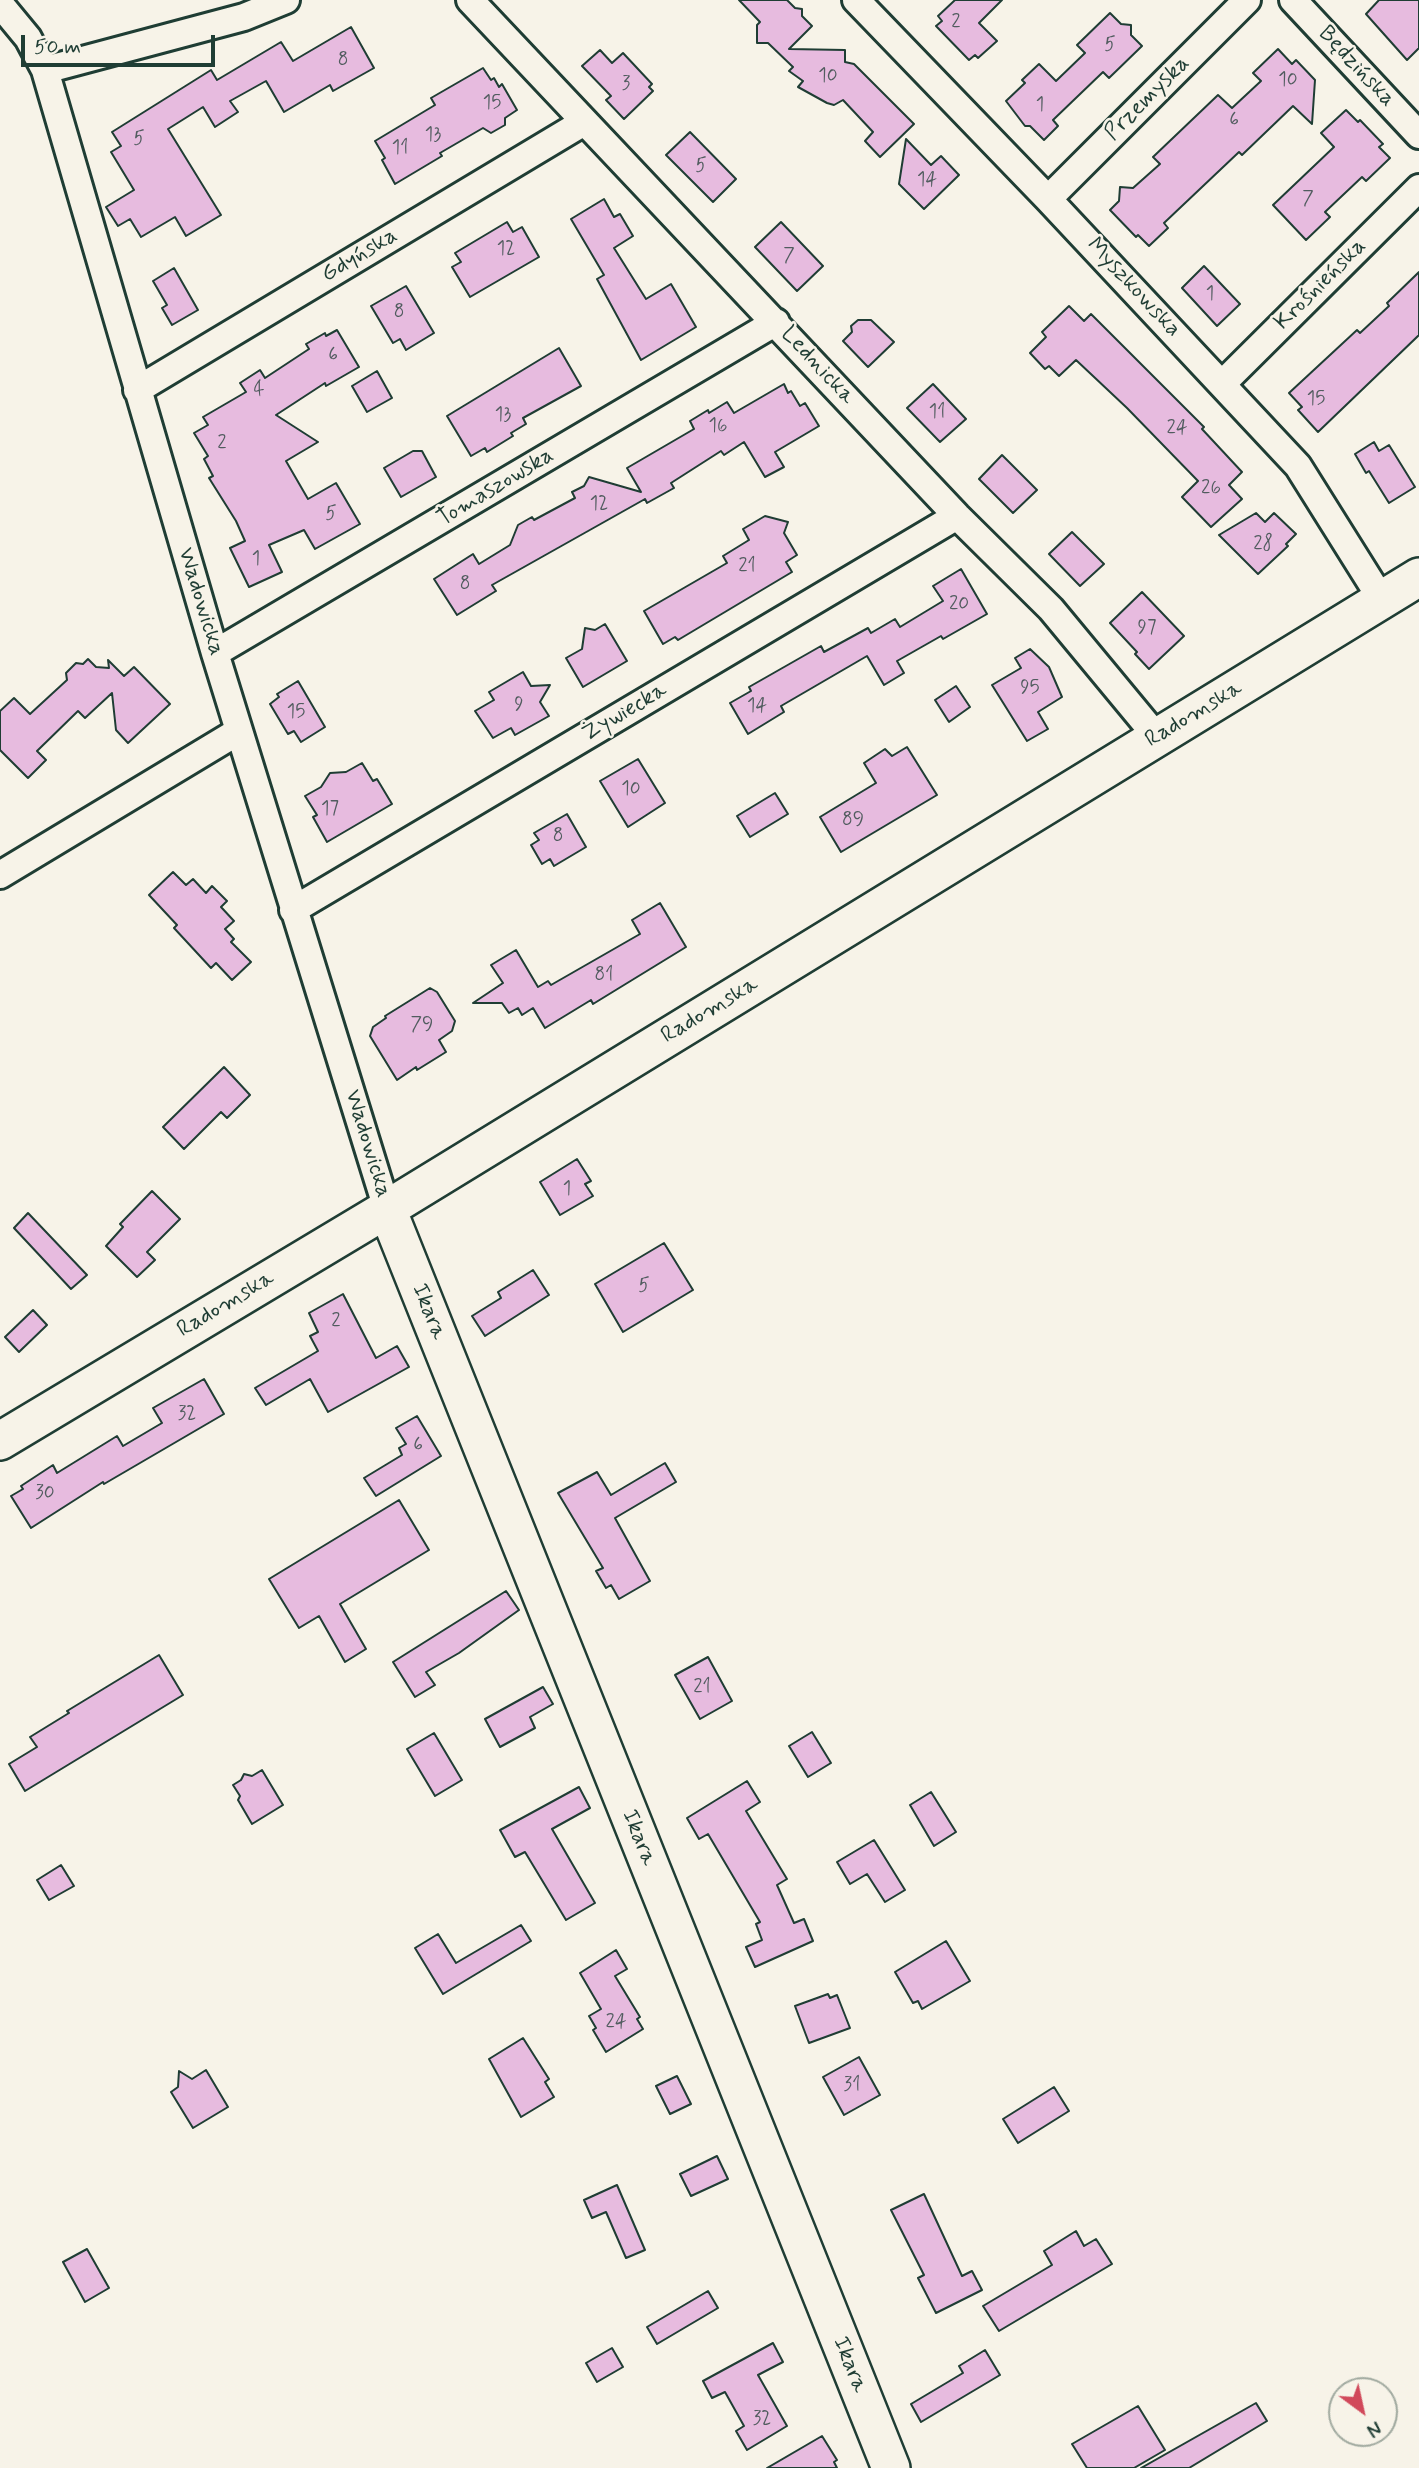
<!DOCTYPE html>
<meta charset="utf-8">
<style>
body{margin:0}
#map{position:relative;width:1419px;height:2468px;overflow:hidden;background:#f7f3e8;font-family:Mynerve,sans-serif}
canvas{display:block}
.north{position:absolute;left:1328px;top:2377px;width:70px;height:70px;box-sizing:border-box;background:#f7f3e8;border:2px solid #a1aaa0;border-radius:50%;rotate:147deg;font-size:19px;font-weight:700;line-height:28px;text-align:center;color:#1f3d34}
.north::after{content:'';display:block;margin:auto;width:24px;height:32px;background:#d1495b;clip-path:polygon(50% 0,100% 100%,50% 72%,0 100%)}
.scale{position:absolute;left:21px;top:35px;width:194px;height:32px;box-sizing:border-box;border:4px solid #1f3d34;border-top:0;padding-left:9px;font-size:21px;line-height:24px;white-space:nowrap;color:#1f3d34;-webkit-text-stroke:5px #f7f3e8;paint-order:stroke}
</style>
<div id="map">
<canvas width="1419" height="2468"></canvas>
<div class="north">N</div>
<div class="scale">50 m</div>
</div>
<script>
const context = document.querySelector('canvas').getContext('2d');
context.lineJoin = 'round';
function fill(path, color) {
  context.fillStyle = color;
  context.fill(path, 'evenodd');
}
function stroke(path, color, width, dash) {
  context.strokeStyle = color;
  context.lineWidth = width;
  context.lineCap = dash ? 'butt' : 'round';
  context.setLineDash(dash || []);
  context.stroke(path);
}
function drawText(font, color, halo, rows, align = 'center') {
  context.font = font + ' Mynerve,sans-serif';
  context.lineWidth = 5;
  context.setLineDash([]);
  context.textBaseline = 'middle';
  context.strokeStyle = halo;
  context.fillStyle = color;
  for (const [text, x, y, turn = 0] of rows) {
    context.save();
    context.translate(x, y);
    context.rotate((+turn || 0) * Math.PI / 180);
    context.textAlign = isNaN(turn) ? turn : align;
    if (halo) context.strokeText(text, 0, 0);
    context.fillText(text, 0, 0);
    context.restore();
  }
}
const building = new Path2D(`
 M 739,0 L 787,0 L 795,8 L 802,9 L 802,16 L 812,26 L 789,49 L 845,50 L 845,62 L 854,64 L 914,124 L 880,157 L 865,141 L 873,132 L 843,100 L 834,105 L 827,103 L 798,87 L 803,81 L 789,71 L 793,67 L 768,43 L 757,43 L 757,25 L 760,22 Z
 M 955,0 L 1002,0 L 979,23 L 997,41 L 978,58 L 975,55 L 969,60 L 936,26 L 942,21 L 938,16 Z
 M 1379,0 L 1419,0 L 1419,48 L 1407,60 L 1366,14 Z
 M 1110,13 L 1121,24 L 1131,25 L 1131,35 L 1142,46 L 1109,78 L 1103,72 L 1053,120 L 1058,126 L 1044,140 L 1030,126 L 1025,126 L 1006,101 L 1025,83 L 1022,80 L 1039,64 L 1056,81 L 1085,53 L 1077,45 Z
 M 351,27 L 374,68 L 333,91 L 330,85 L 284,112 L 266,81 L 230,101 L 238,112 L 215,127 L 203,107 L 168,129 L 221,215 L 186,236 L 175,217 L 141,237 L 130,219 L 118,226 L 106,207 L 134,190 L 111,152 L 121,146 L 112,132 L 211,70 L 217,80 L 281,42 L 293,61 Z
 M 1278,49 L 1292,64 L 1296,60 L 1315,80 L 1312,124 L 1293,106 L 1242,155 L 1239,152 L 1164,223 L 1168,228 L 1149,246 L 1138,235 L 1136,237 L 1110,210 L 1119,201 L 1120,187 L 1133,188 L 1160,164 L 1153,157 L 1218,95 L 1232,108 L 1261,81 L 1253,73 Z
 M 600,50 L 612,63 L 623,53 L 652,84 L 649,87 L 653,91 L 624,119 L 606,100 L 611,96 L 582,66 Z
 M 483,68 L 491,80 L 494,78 L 499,87 L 502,84 L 517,110 L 505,118 L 505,125 L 491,133 L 483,128 L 440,153 L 442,156 L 395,184 L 382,160 L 385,158 L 375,141 L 435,105 L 431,98 Z
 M 1346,110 L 1358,122 L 1360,120 L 1383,144 L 1379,147 L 1390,158 L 1366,181 L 1362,177 L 1325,212 L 1330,217 L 1306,240 L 1273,205 L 1334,147 L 1321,133 Z
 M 690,132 L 736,179 L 713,202 L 666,155 Z
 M 906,139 L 931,165 L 941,156 L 959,175 L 924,209 L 899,184 Z
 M 604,199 L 614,217 L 620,214 L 633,236 L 614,248 L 646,299 L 671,284 L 696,327 L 641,360 L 597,279 L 604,275 L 571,219 Z
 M 507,222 L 513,232 L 522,227 L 539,257 L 470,297 L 452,267 L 461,262 L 455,253 Z
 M 781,222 L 823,266 L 797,291 L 755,247 Z
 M 1204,266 L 1240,304 L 1217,326 L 1182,288 Z
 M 174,268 L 198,310 L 172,325 L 162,308 L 167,305 L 153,281 Z
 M 1419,272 L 1419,335 L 1318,432 L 1298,410 L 1302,407 L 1289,393 L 1357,330 L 1360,333 L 1389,306 L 1387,303 Z
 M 406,286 L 434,333 L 406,350 L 400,339 L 393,343 L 371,306 Z
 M 1069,306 L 1084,321 L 1091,314 L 1204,427 L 1202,429 L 1242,472 L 1229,485 L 1242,499 L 1211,527 L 1182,497 L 1198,481 L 1127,408 L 1076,360 L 1059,376 L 1049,366 L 1045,369 L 1030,353 L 1046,337 L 1042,332 Z
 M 858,320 L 871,320 L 894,342 L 868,367 L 843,341 L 852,332 L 851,326 Z
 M 337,330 L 359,367 L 326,386 L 325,383 L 276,415 L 318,442 L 286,461 L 308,499 L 336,483 L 360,524 L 315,549 L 304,530 L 269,545 L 282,572 L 249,587 L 230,548 L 245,541 L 236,521 L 209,478 L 213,476 L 204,459 L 208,456 L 194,433 L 208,425 L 203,417 L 246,392 L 240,383 L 260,370 L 265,378 L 309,349 L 306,344 L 325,333 L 326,336 Z
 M 559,348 L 581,386 L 523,418 L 526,424 L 511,433 L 513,436 L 487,452 L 485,448 L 471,456 L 447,416 Z
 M 377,371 L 392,398 L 367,412 L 352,386 Z
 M 784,384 L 788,393 L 791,391 L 800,406 L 805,403 L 819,426 L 775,452 L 784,467 L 765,477 L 744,442 L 724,455 L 721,451 L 671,483 L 674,488 L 647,503 L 645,499 L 492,585 L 496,591 L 457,615 L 434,579 L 473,554 L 479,564 L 510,545 L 518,525 L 532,517 L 534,520 L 575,498 L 572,492 L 584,486 L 589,477 L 641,492 L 627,468 L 694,429 L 690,421 L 708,410 L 709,413 L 727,402 L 734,413 Z
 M 933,384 L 966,419 L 940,442 L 907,408 Z
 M 1374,442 L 1379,451 L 1389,445 L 1415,487 L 1389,503 L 1369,471 L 1366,473 L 1355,454 Z
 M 413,451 L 422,451 L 436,477 L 401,497 L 384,468 Z
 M 1002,455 L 1037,490 L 1013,513 L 979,479 Z
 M 1256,513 L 1265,522 L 1274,513 L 1296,534 L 1286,544 L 1288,546 L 1258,574 L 1219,535 Z
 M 765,516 L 788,522 L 784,533 L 797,555 L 786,562 L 792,572 L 678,640 L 675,637 L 663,644 L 644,611 L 727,563 L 723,556 L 749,540 L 743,529 Z
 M 1072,532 L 1104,564 L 1080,586 L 1049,554 Z
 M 961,569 L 987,614 L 943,639 L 941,636 L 897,661 L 904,673 L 884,685 L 867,656 L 781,706 L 784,712 L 748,734 L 730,703 L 751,691 L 749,687 L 821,646 L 824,652 L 868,628 L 871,633 L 895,619 L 900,627 L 943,601 L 933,586 Z
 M 1142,592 L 1184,636 L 1149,669 L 1135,654 L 1137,652 L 1110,623 Z
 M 605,624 L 627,661 L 583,687 L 566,658 L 582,649 L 585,628 L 595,630 Z
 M 1030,649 L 1049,667 L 1062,697 L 1038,712 L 1048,729 L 1027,741 L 992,685 L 1021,668 L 1015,658 Z
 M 88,659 L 96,667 L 109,668 L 108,660 L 124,676 L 134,667 L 170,704 L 128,743 L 116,730 L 112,693 L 85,718 L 78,711 L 37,751 L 46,760 L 28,778 L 0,750 L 0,711 L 14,698 L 30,714 L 67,680 L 66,673 L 76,663 L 83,664 Z
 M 523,672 L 531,686 L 550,685 L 540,702 L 549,716 L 515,735 L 511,728 L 493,738 L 475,711 L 494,700 L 489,692 Z
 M 298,681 L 325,727 L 301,742 L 294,731 L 288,734 L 270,704 L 279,697 L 277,694 Z
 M 956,686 L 970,707 L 949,722 L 935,700 Z
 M 907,747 L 937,795 L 841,852 L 820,817 L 876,783 L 864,763 L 885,749 L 892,756 Z
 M 638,759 L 665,803 L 628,827 L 600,781 Z
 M 362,763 L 373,781 L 377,779 L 392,804 L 327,842 L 313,817 L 317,815 L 305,796 L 321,787 L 330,773 L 346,772 Z
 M 775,793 L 788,814 L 750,837 L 737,816 Z
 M 567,814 L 586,847 L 554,866 L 550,859 L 542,864 L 531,845 L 539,840 L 534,833 Z
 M 173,872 L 186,885 L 193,879 L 206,893 L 212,886 L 227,901 L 221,907 L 234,921 L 225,929 L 234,939 L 231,942 L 251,962 L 232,980 L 216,963 L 211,968 L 174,928 L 177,925 L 149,895 Z
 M 660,903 L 686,947 L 593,1004 L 591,1000 L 545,1028 L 533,1008 L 522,1015 L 518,1008 L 509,1013 L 502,1003 L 473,1003 L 503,983 L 491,965 L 516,950 L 538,987 L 548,981 L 551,985 L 640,934 L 632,920 Z
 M 430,988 L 437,992 L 455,1021 L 452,1031 L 439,1040 L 446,1052 L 417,1070 L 416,1067 L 397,1080 L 370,1036 L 373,1027 L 386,1018 L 385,1016 Z
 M 224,1067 L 250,1095 L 227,1118 L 221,1112 L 184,1149 L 163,1127 Z
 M 577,1159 L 591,1181 L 585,1184 L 593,1196 L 560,1215 L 540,1182 Z
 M 152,1191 L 180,1219 L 147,1252 L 155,1260 L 137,1277 L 106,1246 L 123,1227 L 120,1224 Z
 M 28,1213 L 87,1275 L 71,1289 L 14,1228 Z
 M 664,1243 L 693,1290 L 623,1332 L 595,1284 Z
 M 533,1270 L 549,1295 L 485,1336 L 472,1316 L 501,1298 L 498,1292 Z
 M 343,1294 L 376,1358 L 397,1346 L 409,1367 L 328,1412 L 310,1379 L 266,1405 L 255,1388 L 318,1351 L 310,1336 L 318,1332 L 309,1313 Z
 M 33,1310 L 47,1325 L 19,1352 L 5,1337 Z
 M 204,1379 L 224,1414 L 104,1484 L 103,1482 L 31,1528 L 11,1496 L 23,1489 L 21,1486 L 53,1465 L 57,1473 L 117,1436 L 123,1446 L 162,1423 L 153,1408 Z
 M 417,1416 L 441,1456 L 376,1496 L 364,1478 L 402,1455 L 399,1448 L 406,1444 L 396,1428 Z
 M 665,1463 L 676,1482 L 615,1518 L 650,1581 L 619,1599 L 611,1585 L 606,1588 L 596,1571 L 603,1568 L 558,1493 L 597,1472 L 611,1495 Z
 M 399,1500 L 429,1550 L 340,1604 L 366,1649 L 345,1662 L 319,1616 L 299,1628 L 269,1579 Z
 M 506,1591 L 519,1610 L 459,1653 L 426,1672 L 435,1685 L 415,1697 L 393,1662 Z
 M 159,1655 L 183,1695 L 25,1791 L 9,1764 L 37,1747 L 30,1737 L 69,1713 L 67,1711 Z
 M 708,1657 L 732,1701 L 700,1719 L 675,1675 Z
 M 543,1687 L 553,1704 L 530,1717 L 535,1728 L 500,1747 L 485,1719 Z
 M 812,1732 L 831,1763 L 808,1777 L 789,1746 Z
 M 434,1733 L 462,1780 L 435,1796 L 407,1749 Z
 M 262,1770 L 283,1805 L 252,1824 L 238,1800 L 240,1796 L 233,1785 L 241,1780 L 244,1774 L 252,1776 Z
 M 747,1781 L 760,1802 L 746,1811 L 787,1879 L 777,1885 L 794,1923 L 804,1919 L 813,1941 L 755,1967 L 746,1947 L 762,1940 L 756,1924 L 760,1922 L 708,1834 L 699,1839 L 687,1818 Z
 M 579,1787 L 590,1808 L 552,1829 L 595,1903 L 566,1920 L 525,1852 L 515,1857 L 500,1830 Z
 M 931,1792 L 956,1832 L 934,1846 L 910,1805 Z
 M 874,1840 L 905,1890 L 885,1902 L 867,1874 L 850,1884 L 837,1862 Z
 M 61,1865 L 74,1886 L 49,1900 L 37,1880 Z
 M 521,1925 L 531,1941 L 443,1994 L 415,1948 L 438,1934 L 456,1963 Z
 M 946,1941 L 970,1981 L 922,2009 L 918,2001 L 913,2003 L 895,1972 Z
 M 616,1950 L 627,1969 L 615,1976 L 640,2017 L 637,2019 L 643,2029 L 606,2052 L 593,2030 L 596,2028 L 589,2016 L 601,2009 L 580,1973 Z
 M 828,1994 L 830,1998 L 837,1995 L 850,2028 L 809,2043 L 795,2006 Z
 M 523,2038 L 549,2079 L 545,2082 L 554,2097 L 521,2117 L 489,2059 Z
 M 859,2057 L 880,2095 L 844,2115 L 823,2077 Z
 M 206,2070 L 228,2107 L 193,2128 L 171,2092 L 178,2087 L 179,2071 L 192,2079 Z
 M 677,2076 L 691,2104 L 670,2114 L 656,2086 Z
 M 1054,2087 L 1069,2111 L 1018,2143 L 1003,2119 Z
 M 717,2156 L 728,2179 L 691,2196 L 680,2174 Z
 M 617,2185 L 645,2250 L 626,2258 L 606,2212 L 592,2218 L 584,2200 Z
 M 924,2194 L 962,2276 L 972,2271 L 982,2290 L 936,2313 L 918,2278 L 924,2275 L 891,2210 Z
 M 1076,2231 L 1084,2246 L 1096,2239 L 1112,2264 L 999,2331 L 983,2306 L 1052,2265 L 1044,2251 Z
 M 87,2249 L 109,2288 L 85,2302 L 63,2262 Z
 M 708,2291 L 718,2308 L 657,2344 L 647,2327 Z
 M 773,2343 L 783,2362 L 758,2375 L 787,2426 L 747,2450 L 736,2431 L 744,2426 L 725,2392 L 712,2398 L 703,2381 Z
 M 612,2348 L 623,2367 L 597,2382 L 586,2363 Z
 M 985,2350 L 1000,2375 L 921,2422 L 911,2404 L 963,2373 L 959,2366 Z
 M 1256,2403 L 1267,2421 L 1189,2468 L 1141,2468 Z
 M 1138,2406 L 1165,2450 L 1134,2468 L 1087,2468 L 1072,2444 Z
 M 822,2436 L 837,2460 L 834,2462 L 837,2468 L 767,2468 Z`);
fill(building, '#e7bbdf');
stroke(building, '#1f3d34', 2);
const street = new Path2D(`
 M 470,0 L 957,516 L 1051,609 L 1157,737
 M 856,0 L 1048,199 L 1298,466 L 1382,600
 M 1293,0 L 1419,135
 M 0,4 L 28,38 L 45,70 L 215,653 L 387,1209
 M 45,70 L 244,17 L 286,0
 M 1048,199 L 1247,0
 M 1223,383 L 1419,188
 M 137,390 L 584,122
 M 215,653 L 776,322
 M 0,875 L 239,731
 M 293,910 L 957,516`);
const secondary = new Path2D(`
 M 387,1209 L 891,2468
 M 0,1441 L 387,1209 L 1419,577`);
stroke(street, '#1f3d34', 32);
stroke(secondary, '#1f3d34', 42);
stroke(street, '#f7f3e8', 26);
stroke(secondary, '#f7f3e8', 37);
drawText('19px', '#515c5f', null, [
 ["2",956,23],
 ["5",1110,46],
 ["8",343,61],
 ["10",828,77],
 ["10",1288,81],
 ["3",626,85],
 ["15",492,104],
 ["1",1040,106],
 ["6",1234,121],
 ["13",433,136],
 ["5",139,140],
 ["11",400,149],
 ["5",701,167],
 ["14",927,181],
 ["7",1308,200],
 ["12",506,250],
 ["7",789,257],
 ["1",1210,295],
 ["8",399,313],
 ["6",333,356],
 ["4",259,391],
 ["15",1316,400],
 ["11",937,413],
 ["13",503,416],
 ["16",718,427],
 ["24",1177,429],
 ["2",222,444],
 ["26",1211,489],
 ["12",599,505],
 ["5",331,515],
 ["28",1263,545],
 ["1",256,560],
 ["21",747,567],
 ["8",465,585],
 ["20",959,605],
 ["97",1147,629],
 ["95",1030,689],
 ["9",519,706],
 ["14",757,707],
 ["15",296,713],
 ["10",631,790],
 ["17",330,810],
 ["89",853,821],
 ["8",558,837],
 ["81",604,976],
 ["79",422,1026],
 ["1",567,1190],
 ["5",644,1287],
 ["2",336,1322],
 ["32",187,1415],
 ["6",418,1446],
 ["30",45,1494],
 ["21",702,1688],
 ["24",616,2023],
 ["31",852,2086],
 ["32",762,2420]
]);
drawText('23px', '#1f3d34', '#f7f3e8', [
 ["Będzińska",1356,67,47],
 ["Przemyska",1148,99,-45],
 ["Gdyńska",360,256,-31],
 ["Krośnieńska",1321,285,-45],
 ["Myszkowska",1133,288,47],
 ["Lednicka",817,366,47],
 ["Tomaszowska",496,488,-31],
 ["Wadowicka",200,602,73],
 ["Żywiecka",625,713,-31],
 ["Radomska",1194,715,-31],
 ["Radomska",710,1011,-31],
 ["Wadowicka",367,1144,73],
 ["Radomska",226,1305,-31],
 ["Ikara",428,1312,68],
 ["Ikara",638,1838,68],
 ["Ikara",849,2365,68]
]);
</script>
